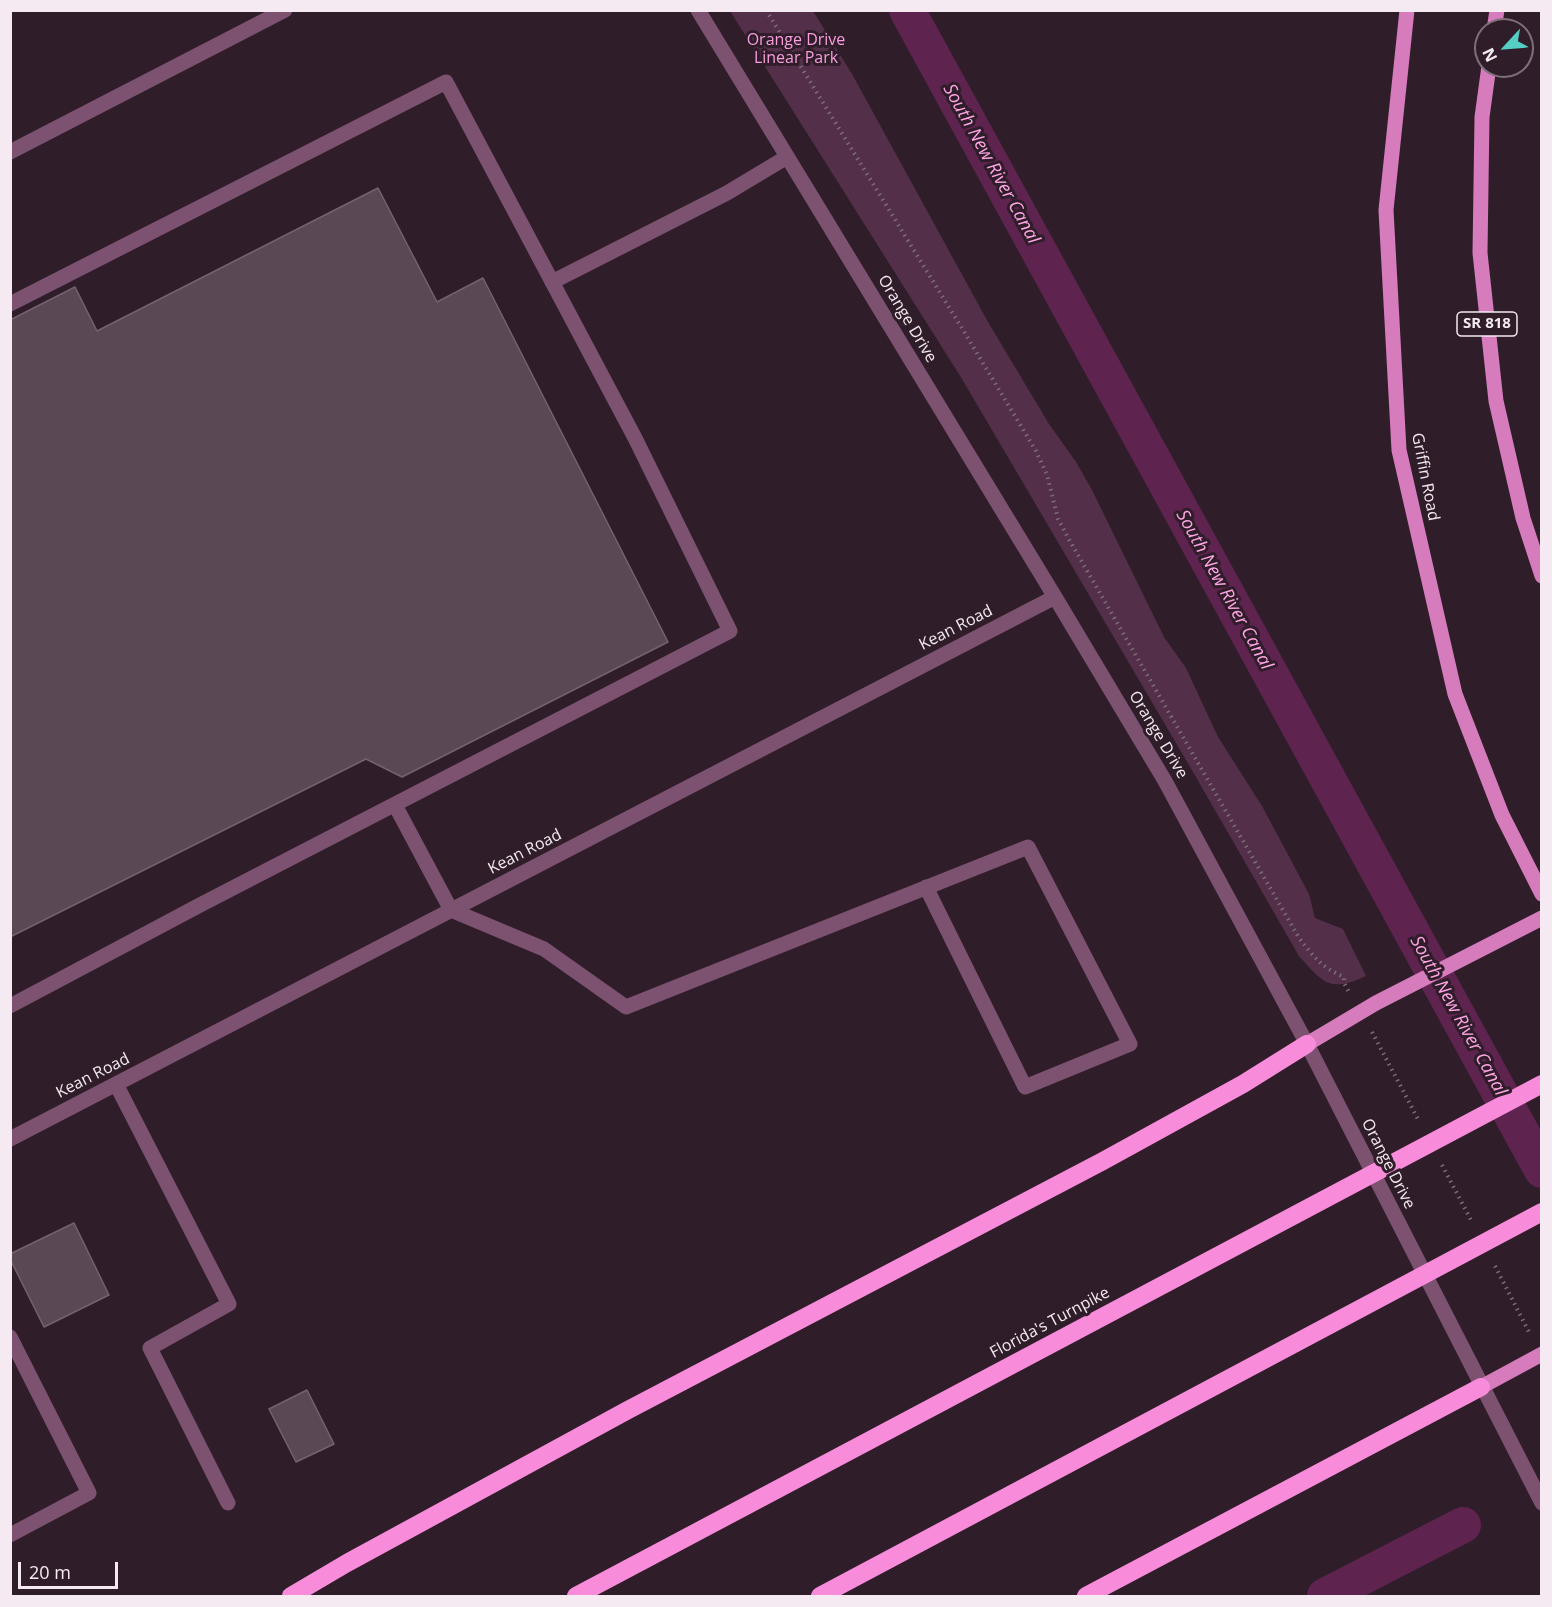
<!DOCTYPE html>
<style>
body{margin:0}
#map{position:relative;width:1552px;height:1607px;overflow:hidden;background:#2f1e2a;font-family:"Open Sans",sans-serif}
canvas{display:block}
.frame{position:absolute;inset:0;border:12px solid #f5eaf1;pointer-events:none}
.north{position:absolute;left:1474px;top:18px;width:60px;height:60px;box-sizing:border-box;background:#2f1e2a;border:2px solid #7e707a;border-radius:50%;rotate:244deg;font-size:16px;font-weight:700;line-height:24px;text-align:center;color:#f5eaf1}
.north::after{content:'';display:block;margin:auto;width:21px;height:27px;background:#55cec5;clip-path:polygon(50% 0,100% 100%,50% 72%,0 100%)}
.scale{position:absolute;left:18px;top:1562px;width:100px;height:27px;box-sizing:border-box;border:3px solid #f5eaf1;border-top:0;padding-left:8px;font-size:18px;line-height:21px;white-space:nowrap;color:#f5eaf1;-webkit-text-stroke:4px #2f1e2a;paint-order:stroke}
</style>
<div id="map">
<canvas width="1552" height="1607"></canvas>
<div class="frame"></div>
<div class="north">N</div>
<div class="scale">20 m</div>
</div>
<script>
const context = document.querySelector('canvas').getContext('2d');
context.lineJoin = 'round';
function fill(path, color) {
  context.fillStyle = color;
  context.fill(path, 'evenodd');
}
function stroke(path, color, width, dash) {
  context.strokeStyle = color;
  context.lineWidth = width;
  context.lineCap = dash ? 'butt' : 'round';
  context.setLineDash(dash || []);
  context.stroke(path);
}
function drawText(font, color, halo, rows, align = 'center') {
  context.font = font + ' "Open Sans",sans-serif';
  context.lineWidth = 6;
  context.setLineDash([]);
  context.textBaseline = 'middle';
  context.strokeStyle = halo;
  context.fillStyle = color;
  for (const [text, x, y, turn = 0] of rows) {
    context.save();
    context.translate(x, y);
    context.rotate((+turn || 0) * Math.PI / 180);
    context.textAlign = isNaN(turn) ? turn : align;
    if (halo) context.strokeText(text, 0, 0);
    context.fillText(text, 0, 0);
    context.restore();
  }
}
fill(new Path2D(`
 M 730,11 L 813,11 L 852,74 L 988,322 L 1049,424 L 1076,462 L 1092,490 L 1164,637 L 1186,668 L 1218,737 L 1262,806 L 1309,894 L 1315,918 L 1343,929 L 1366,976 C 1330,993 1323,983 1299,956 L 1193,772 L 962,379 Z`), '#532f49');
stroke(new Path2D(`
 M 907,10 L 1542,1170
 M 1325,1596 L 1463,1525`), '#5e234f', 36);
const building = new Path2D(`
 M 378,188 L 437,302 L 483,278 L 668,642 L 402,777 L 366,759 L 10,937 L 10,320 L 75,287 L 97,331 Z
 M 74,1223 L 109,1295 L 44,1327 L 10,1259 L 10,1254 Z
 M 307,1390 L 334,1444 L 296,1462 L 269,1409 Z`);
fill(building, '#5b4855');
stroke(building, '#76626f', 1.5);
stroke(new Path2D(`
 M 766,10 L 963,330 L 1036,451 L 1047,475 L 1058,519 L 1071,543 L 1299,938 C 1314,957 1321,967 1344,977 L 1344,983 L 1349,992
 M 1372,1032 L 1419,1121
 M 1442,1165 L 1472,1222
 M 1495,1266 L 1530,1334`), '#7c6d77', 4, [1.5, 4.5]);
stroke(new Path2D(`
 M 698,10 L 1055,597 L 1165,781 L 1307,1044 L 1542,1503
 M 10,152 L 285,10
 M 552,282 L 727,193 L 787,157
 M 10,304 L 446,82 L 635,438 L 730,631 L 200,905 L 10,1006
 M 395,805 L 451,910 L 544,949 L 626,1007 L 1028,847 L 1130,1044 L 1025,1087 L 926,887
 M 116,1084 L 229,1304 L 150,1348 L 228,1503
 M 10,1139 L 1055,597
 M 10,1337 L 89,1493 L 10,1535`), '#7d5170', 15);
stroke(new Path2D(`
 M 1407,10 L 1386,210 L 1399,450 L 1455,694 L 1502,815 L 1542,894
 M 1494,30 L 1497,10
 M 1489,66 L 1482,117 L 1480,253 L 1496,401 L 1523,518 L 1542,576
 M 1307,1044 L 1376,1003 L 1542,918
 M 1481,1387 L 1542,1354`), '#d67bbc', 15);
stroke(new Path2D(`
 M 291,1596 L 347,1563 L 628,1410 L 1103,1161 L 1243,1084 L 1307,1044
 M 1086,1596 L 1481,1387`), '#f98bdb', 18);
stroke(new Path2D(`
 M 576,1596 L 1542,1084
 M 820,1596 L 1542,1212`), '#f98bdb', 18);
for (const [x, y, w] of [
 [1487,324,60]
]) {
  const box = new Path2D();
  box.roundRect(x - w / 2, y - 12, w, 24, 4.5);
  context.fillStyle = '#2f1e2a';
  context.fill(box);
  stroke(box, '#f5eaf1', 1.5);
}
drawText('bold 15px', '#f5eaf1', null, [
 ["SR 818",1487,324]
]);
drawText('16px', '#f89ddd', '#2f1e2a', [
 ["Orange Drive",796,40],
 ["Linear Park",796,58]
]);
drawText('16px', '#f5eaf1', '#2f1e2a', [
 ["Orange Drive",907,319,59],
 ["Griffin Road",1425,477,79],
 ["Kean Road",956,628,-27],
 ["Orange Drive",1158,735,59],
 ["Kean Road",525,852,-27],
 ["Kean Road",93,1076,-27],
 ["Orange Drive",1388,1164,63],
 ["Florida's Turnpike",1050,1323,-28]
]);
drawText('italic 18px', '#ffa4e4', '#2f1e2a', [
 ["South New River Canal",991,164,61],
 ["South New River Canal",1224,590,61],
 ["South New River Canal",1458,1016,61]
]);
</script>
